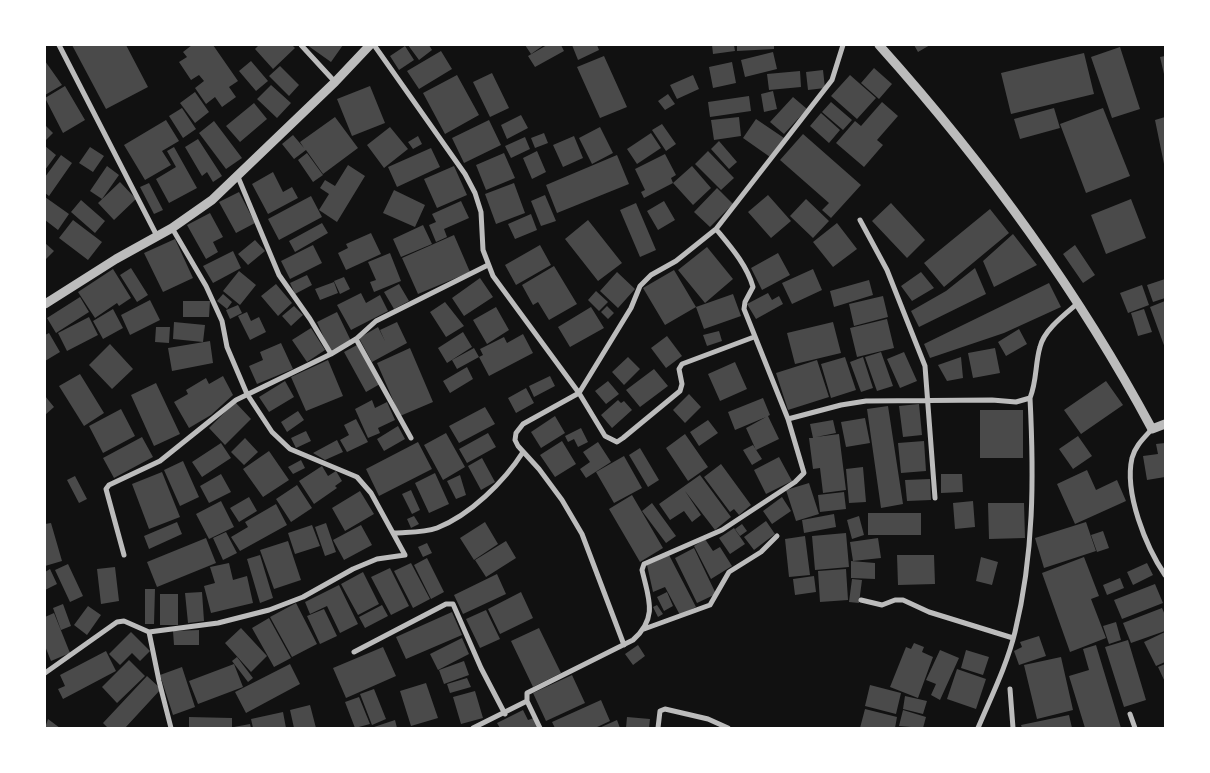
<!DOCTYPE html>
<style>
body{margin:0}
#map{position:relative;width:1210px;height:773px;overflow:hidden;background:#111;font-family:Ubuntu,sans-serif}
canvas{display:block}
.frame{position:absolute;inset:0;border:46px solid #fff;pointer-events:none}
</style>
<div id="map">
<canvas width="1210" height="773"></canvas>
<div class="frame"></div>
</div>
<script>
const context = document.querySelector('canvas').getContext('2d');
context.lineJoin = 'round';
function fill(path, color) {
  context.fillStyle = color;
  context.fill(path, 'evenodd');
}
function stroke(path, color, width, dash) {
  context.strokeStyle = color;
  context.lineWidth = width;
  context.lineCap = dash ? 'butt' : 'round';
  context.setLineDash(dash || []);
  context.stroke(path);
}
fill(new Path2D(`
 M 72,45 L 126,45 L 148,87 L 106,109 Z
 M 192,45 L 213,45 L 238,81 L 229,87 L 236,97 L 222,107 L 215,97 L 206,104 L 195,88 L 204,81 L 199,75 L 191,80 L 179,62 L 187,57 L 183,52 Z
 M 259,45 L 292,45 L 295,48 L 273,69 L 255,49 Z
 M 307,45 L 343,45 L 331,62 Z
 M 408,45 L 429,45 L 432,50 L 419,60 Z
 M 525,45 L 544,45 L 531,54 Z
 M 547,45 L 561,45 L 564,51 L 535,67 L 528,56 Z
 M 572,45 L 597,45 L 599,50 L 578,60 Z
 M 712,45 L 734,45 L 735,51 L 713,54 Z
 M 737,45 L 774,45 L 774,49 L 737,51 Z
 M 914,45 L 930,45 L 918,52 Z
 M 405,46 L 414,60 L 399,70 L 390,56 Z
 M 1120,47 L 1140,109 L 1112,118 L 1091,57 Z
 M 441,51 L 452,69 L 419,89 L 407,71 Z
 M 773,52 L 777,69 L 745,77 L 741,60 Z
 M 1084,53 L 1094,94 L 1011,114 L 1001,73 Z
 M 604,56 L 627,107 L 600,118 L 577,67 Z
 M 1165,56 L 1165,74 L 1164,74 L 1160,57 Z
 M 45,61 L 62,85 L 45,95 Z
 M 251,61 L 268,81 L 256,91 L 239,71 Z
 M 732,62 L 736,83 L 713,88 L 709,67 Z
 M 280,66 L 299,85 L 289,96 L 269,76 Z
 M 874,68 L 892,84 L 879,99 L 861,83 Z
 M 823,70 L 825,88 L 808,90 L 806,72 Z
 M 800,71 L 801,87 L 769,90 L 767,74 Z
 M 492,73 L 509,108 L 490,117 L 473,82 Z
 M 457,75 L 479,115 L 445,134 L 423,93 Z
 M 693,75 L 699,89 L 677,99 L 670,85 Z
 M 850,75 L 876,98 L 857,119 L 831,96 Z
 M 271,85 L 291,103 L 277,118 L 257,99 Z
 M 65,86 L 85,120 L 63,133 L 45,98 Z
 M 370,86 L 385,123 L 352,136 L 337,99 Z
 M 773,91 L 777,109 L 764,112 L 761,94 Z
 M 195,92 L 209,112 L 195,123 L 180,103 Z
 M 668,94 L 675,104 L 665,110 L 658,101 Z
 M 749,96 L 751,111 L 710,117 L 708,102 Z
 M 793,97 L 807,109 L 784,134 L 770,122 Z
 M 831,102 L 852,120 L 843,130 L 822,112 Z
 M 882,102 L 898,116 L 877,140 L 883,145 L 864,167 L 836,143 L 855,121 L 861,126 Z
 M 254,103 L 267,119 L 240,142 L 226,126 Z
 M 182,108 L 196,129 L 183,138 L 169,116 Z
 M 1054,108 L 1060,128 L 1020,139 L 1014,119 Z
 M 1103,108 L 1130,176 L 1086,193 L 1060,124 Z
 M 821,113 L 840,130 L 829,143 L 810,126 Z
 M 521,115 L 528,128 L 507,139 L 501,125 Z
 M 335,117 L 358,148 L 323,174 L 306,150 L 294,159 L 282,144 L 293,135 L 304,148 L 300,142 Z
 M 739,117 L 741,136 L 714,140 L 711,120 Z
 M 1165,117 L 1165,164 L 1164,164 L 1155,120 Z
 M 756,119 L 784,138 L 770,157 L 743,138 Z
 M 166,120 L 179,141 L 162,151 L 171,165 L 145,180 L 124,145 Z
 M 489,120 L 501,145 L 464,163 L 452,138 Z
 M 214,121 L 242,158 L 226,169 L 199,133 Z
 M 662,124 L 676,144 L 666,151 L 652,130 Z
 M 45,125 L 53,133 L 45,141 Z
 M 390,127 L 408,149 L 384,168 L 367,145 Z
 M 600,127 L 613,153 L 592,164 L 579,138 Z
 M 544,133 L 548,143 L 535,148 L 531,138 Z
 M 651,133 L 661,148 L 637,164 L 627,149 Z
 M 803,134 L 861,185 L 831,218 L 822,210 L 829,203 L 780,160 Z
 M 418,136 L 422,144 L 413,149 L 408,142 Z
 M 574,136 L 583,158 L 563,167 L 553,145 Z
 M 525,137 L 530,149 L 511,158 L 505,146 Z
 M 198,139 L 222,176 L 213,182 L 207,172 L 202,176 L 185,147 Z
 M 719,141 L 737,162 L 729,169 L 711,149 Z
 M 45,146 L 56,155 L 45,170 Z
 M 90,147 L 104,156 L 93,172 L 79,163 Z
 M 174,147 L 197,188 L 169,203 L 156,179 L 176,167 L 167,151 Z
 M 431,148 L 440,167 L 397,187 L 388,167 Z
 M 537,151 L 546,172 L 532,179 L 523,158 Z
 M 708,151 L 734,178 L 721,190 L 695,164 Z
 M 307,153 L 323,175 L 313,182 L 298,160 Z
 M 504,153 L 515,178 L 486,190 L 476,165 Z
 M 665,154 L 676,175 L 671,178 L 673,183 L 644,198 L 641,192 L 645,190 L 635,169 Z
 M 61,155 L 72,163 L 49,196 L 45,193 L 45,177 Z
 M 617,155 L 629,184 L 557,213 L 546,185 Z
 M 348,165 L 365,176 L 337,222 L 319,210 L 329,194 L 320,188 L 325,180 L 335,186 Z
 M 107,166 L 119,175 L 102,199 L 90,191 Z
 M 454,166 L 467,195 L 437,208 L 424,179 Z
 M 692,166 L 711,188 L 693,205 L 673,183 Z
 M 273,172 L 283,192 L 292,187 L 298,198 L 268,214 L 252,184 Z
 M 120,182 L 136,199 L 114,220 L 98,203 Z
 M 149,183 L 163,210 L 154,214 L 140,187 Z
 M 514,183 L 525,213 L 496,224 L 485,194 Z
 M 717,188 L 733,204 L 710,227 L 694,212 Z
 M 394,190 L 425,205 L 415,227 L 383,213 Z
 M 239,192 L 255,223 L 236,233 L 219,202 Z
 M 545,195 L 556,221 L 541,226 L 531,201 Z
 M 768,195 L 791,221 L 771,238 L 748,212 Z
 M 311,196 L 322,217 L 279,240 L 268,219 Z
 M 45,197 L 69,214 L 58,230 L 45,220 Z
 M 806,199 L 829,221 L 813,238 L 790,216 Z
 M 1131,199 L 1146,238 L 1106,254 L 1091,215 Z
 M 81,200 L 105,221 L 95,233 L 71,212 Z
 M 461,201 L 469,218 L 444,229 L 447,237 L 436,242 L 429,225 L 436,222 L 432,214 Z
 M 664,201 L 675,220 L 658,230 L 647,211 Z
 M 636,203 L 656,250 L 640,257 L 620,210 Z
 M 891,203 L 925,240 L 907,258 L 872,221 Z
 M 990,209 L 1009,233 L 944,287 L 924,263 Z
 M 210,213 L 223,237 L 213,242 L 218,252 L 206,259 L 187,225 Z
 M 531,214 L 537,230 L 515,239 L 508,224 Z
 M 73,220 L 102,242 L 88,260 L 59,238 Z
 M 588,220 L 622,263 L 598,281 L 565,239 Z
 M 322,223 L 328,233 L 295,252 L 289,241 Z
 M 837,223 L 857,249 L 833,267 L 813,242 Z
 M 423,225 L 432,244 L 401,257 L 393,239 Z
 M 371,233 L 381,254 L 346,270 L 338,253 L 348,248 L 346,244 Z
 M 1013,234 L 1037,265 L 994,287 L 983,261 Z
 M 454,235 L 470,272 L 418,294 L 402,258 Z
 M 175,239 L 193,278 L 163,292 L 144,253 Z
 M 255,240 L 265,251 L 248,265 L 238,254 Z
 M 45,243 L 54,251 L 45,260 Z
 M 313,245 L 322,263 L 290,279 L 281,261 Z
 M 540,245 L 551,265 L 516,285 L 505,265 Z
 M 1075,245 L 1095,275 L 1083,283 L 1063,254 Z
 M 707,247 L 733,279 L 705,303 L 678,270 Z
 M 233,251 L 241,268 L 213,283 L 203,266 Z
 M 390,253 L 401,281 L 374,292 L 370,282 L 376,280 L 368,262 Z
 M 778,253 L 790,275 L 762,290 L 751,268 Z
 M 554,266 L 577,304 L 549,320 L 538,302 L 533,305 L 522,285 Z
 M 131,268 L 148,295 L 137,302 L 120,275 Z
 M 975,268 L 986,294 L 919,327 L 911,311 L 946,291 Z
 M 113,269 L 131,298 L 119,306 L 117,303 L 95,318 L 78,292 Z
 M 813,269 L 822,290 L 792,304 L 782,283 Z
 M 674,270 L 696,307 L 665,325 L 643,288 Z
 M 239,271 L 256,285 L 240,305 L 223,291 Z
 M 617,272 L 635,289 L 618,308 L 600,291 Z
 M 921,272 L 934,288 L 912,301 L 901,286 Z
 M 307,275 L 312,285 L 295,294 L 290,283 Z
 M 344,277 L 350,289 L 340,294 L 334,281 Z
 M 480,278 L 493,297 L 464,316 L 452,298 Z
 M 1165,279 L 1165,298 L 1153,302 L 1147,285 Z
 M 869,280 L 873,295 L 834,307 L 830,291 Z
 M 334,282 L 338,293 L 320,300 L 315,289 Z
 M 1049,283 L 1061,307 L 1004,333 L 930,358 L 924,344 Z
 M 276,284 L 292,303 L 278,316 L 261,296 Z
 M 399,284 L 409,301 L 394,309 L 384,292 Z
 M 1142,285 L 1149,305 L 1128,313 L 1120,293 Z
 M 596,291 L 608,302 L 599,311 L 588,300 Z
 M 361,293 L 366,303 L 380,295 L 388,311 L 351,330 L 337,305 Z
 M 768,293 L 772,300 L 779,296 L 783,304 L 756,319 L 747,304 Z
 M 223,294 L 232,302 L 227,309 L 217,301 Z
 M 733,294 L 741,316 L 704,329 L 696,307 Z
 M 883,296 L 888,317 L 854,326 L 849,304 Z
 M 80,297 L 89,312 L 56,333 L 47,318 Z
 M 150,300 L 160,320 L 130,335 L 121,315 Z
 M 183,301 L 210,301 L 209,317 L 183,317 Z
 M 1165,301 L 1165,348 L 1150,307 Z
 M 445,302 L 464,326 L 446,337 L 430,312 Z
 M 238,305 L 242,313 L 230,319 L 226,310 Z
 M 294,306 L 303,315 L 291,326 L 282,316 Z
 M 607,306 L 614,313 L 608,319 L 601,312 Z
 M 496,307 L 509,330 L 487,344 L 473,320 Z
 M 591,307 L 604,328 L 570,347 L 558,327 Z
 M 113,309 L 123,328 L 103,339 L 93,321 Z
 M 1144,309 L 1152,332 L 1138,336 L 1131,313 Z
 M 247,312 L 251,321 L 259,317 L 266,332 L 250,340 L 238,316 Z
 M 337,312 L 351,341 L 330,351 L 317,322 Z
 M 89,317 L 98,335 L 67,351 L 58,333 Z
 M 887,319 L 894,348 L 857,357 L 850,328 Z
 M 174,322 L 205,325 L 203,342 L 173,339 Z
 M 397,322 L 407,343 L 372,362 L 359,338 L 378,327 L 385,341 L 380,330 Z
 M 833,322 L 841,353 L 795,364 L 787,333 Z
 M 156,327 L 170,327 L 169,343 L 155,342 Z
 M 311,328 L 325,350 L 307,362 L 292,340 Z
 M 1019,329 L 1027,344 L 1006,356 L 998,342 Z
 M 719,331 L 722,341 L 707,346 L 703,335 Z
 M 463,332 L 472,347 L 447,363 L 438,348 Z
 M 49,333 L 60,352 L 45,361 L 45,335 Z
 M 523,334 L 533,353 L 489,376 L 479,357 L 483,355 L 480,349 L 504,337 L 507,343 Z
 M 667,336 L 682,356 L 666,368 L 651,348 Z
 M 210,341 L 213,363 L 172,371 L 168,348 Z
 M 281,343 L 293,369 L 257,384 L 249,366 L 263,360 L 260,352 Z
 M 110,344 L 133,369 L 112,389 L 89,365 Z
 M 357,345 L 380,384 L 366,392 L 344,352 Z
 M 410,348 L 433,402 L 400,416 L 377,363 Z
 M 474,348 L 479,357 L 457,369 L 452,360 Z
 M 995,348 L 1000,373 L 973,378 L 968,353 Z
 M 881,352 L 893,386 L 877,391 L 865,357 Z
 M 904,352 L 917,381 L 900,388 L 887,359 Z
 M 628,357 L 640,369 L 624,385 L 612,372 Z
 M 845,357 L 856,390 L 831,398 L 821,364 Z
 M 863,357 L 873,388 L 861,392 L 850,362 Z
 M 961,357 L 963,378 L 947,381 L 938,365 Z
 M 328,360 L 343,396 L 306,411 L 291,377 Z
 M 817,360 L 829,397 L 788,410 L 776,373 Z
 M 735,362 L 747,389 L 720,401 L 708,374 Z
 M 467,367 L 473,379 L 450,393 L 443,381 Z
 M 654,369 L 668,386 L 640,407 L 626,390 Z
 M 80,374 L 104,413 L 84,426 L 59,386 Z
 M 223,376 L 233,395 L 211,415 L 189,428 L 174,402 L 188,394 L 186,390 L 206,378 L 209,384 Z
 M 550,376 L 555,386 L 534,397 L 529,386 Z
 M 285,381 L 294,397 L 269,412 L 259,397 Z
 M 608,381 L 619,394 L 606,404 L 595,391 Z
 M 1106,381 L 1123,405 L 1081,434 L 1064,410 Z
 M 156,383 L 180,434 L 154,446 L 131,395 Z
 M 526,388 L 534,403 L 516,413 L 508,398 Z
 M 689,394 L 701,407 L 685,423 L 673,410 Z
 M 45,396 L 54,407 L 45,415 Z
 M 763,398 L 770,415 L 768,416 L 779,439 L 756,450 L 746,428 L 766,417 L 735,430 L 728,412 Z
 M 372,400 L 375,408 L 387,402 L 395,420 L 378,428 L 380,433 L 368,438 L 355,409 Z
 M 618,400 L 621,403 L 624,401 L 632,410 L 612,428 L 601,415 Z
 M 235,402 L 251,419 L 225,445 L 209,428 Z
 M 919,404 L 922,435 L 903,437 L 899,406 Z
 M 888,406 L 903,504 L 881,508 L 867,409 Z
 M 485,407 L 495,424 L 459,443 L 449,426 Z
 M 121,409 L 135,436 L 103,453 L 89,426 Z
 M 980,410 L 1023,410 L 1023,458 L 980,458 Z
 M 298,411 L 304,420 L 287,432 L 281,422 Z
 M 555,416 L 565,433 L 541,448 L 531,432 Z
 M 865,418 L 870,443 L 846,447 L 841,422 Z
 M 356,419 L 368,442 L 347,452 L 340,440 L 349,435 L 344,425 Z
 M 708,420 L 718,433 L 699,446 L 690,432 Z
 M 833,420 L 836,433 L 816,437 L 839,434 L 846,490 L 823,493 L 820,468 L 813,469 L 809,438 L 813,438 L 810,424 Z
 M 398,426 L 405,439 L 384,451 L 377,439 Z
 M 581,428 L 588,442 L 578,447 L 574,439 L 568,442 L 565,436 Z
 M 306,431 L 311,441 L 296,448 L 291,438 Z
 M 446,433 L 465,467 L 443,480 L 424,445 Z
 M 488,433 L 496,447 L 467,463 L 459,449 Z
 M 685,434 L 708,467 L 688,481 L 666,448 Z
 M 1078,436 L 1092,456 L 1073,469 L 1059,449 Z
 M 142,437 L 153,457 L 114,478 L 103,458 Z
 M 245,438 L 258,452 L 244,465 L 231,452 Z
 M 337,440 L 343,452 L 325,460 L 313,453 Z
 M 562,441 L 576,464 L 555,477 L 540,455 Z
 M 924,441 L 926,471 L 901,473 L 898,443 Z
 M 418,442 L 432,469 L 379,496 L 366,469 Z
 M 598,442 L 611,462 L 586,478 L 580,469 L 590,462 L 583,452 Z
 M 221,443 L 231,458 L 202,477 L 192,462 Z
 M 1165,443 L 1165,477 L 1147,480 L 1143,456 L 1158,454 L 1156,444 Z
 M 753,445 L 762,459 L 752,465 L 743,450 Z
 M 640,448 L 659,480 L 648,487 L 629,455 Z
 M 269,451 L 289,480 L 263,497 L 243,469 Z
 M 624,456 L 642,488 L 614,503 L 596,472 Z
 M 779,457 L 792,481 L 766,494 L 754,470 Z
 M 482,458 L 495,482 L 481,490 L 468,466 Z
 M 301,460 L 305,468 L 293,474 L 288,467 Z
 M 183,461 L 199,497 L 180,506 L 164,470 Z
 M 721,464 L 751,505 L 739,515 L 734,509 L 730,512 L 704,477 Z
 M 322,466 L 328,476 L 336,471 L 342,481 L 335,486 L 337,488 L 314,504 L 299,481 Z
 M 863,467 L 866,502 L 849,503 L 846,469 Z
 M 1087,470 L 1096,490 L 1117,480 L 1126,501 L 1075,524 L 1057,484 Z
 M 162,472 L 180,517 L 149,529 L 132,484 Z
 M 435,473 L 449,504 L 429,513 L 415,483 Z
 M 221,474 L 231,492 L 209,503 L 200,486 Z
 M 941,474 L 962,474 L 963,492 L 941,493 Z
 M 460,475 L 466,495 L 456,499 L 447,481 Z
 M 700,475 L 731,517 L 715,530 L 685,491 L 701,515 L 692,522 L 684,511 L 670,520 L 659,504 Z
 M 75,476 L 87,499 L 79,503 L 67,480 Z
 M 930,479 L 931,500 L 907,501 L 905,480 Z
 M 809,483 L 819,514 L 796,521 L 786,490 Z
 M 297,485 L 312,508 L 291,522 L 276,499 Z
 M 411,490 L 420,510 L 412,514 L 402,494 Z
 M 360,491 L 374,514 L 345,531 L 332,508 Z
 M 844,492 L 846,509 L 820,512 L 818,495 Z
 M 632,495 L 663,548 L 640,562 L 609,509 Z
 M 249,497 L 257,511 L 239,522 L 230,508 Z
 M 782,497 L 791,511 L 772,524 L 763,511 Z
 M 221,501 L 234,527 L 209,539 L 196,514 Z
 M 973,501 L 975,527 L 955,529 L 953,503 Z
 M 652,503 L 676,536 L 666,543 L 642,511 Z
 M 988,503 L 1024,503 L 1025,538 L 989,539 Z
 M 276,504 L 287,525 L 240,551 L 231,537 L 248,527 L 245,522 Z
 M 868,513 L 921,513 L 921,535 L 868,535 Z
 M 834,514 L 836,527 L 804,533 L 802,520 Z
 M 414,516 L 419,524 L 411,528 L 407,519 Z
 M 859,516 L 864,535 L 852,539 L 847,520 Z
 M 766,521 L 775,534 L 754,550 L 744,537 Z
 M 177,522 L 182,534 L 149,549 L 144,536 Z
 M 485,522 L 498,544 L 474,560 L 460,538 Z
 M 1086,522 L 1096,551 L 1044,568 L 1035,538 Z
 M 51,523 L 62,561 L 45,566 L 45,524 Z
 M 326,523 L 336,552 L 325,556 L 315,527 Z
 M 742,524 L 747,531 L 740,536 L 735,529 Z
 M 312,525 L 320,546 L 295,554 L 288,533 Z
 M 361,525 L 372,545 L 344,560 L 333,540 Z
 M 734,528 L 745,544 L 730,554 L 719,538 Z
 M 1103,531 L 1109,548 L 1097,552 L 1091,535 Z
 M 226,532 L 237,553 L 223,560 L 213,538 Z
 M 846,533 L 849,567 L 815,570 L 812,536 Z
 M 805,536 L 810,575 L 789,577 L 785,539 Z
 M 206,538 L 216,563 L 157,587 L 147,562 Z
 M 878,538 L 881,558 L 853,561 L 850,542 Z
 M 705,539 L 713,551 L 720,547 L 732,566 L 711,579 L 694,546 Z
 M 288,541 L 301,580 L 274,589 L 260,550 Z
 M 506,541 L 516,558 L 486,577 L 475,560 Z
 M 427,543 L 432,553 L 423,557 L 418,547 Z
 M 694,548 L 716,594 L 697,603 L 675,558 Z
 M 260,555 L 273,598 L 260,603 L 247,559 Z
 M 669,555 L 696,607 L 680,615 L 665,587 L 653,592 L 647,565 Z
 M 897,555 L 934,555 L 935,584 L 898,585 Z
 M 981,557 L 998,562 L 992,585 L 976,581 Z
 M 1084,557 L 1099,596 L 1091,599 L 1106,638 L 1070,652 L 1042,573 Z
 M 427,558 L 444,592 L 431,599 L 414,565 Z
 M 851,561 L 875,563 L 875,579 L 851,578 Z
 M 229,563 L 233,580 L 247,576 L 253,603 L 211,613 L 204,586 L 215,583 L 210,567 Z
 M 411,563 L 430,599 L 413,608 L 394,571 Z
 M 1147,563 L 1153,575 L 1133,585 L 1127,572 Z
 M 68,564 L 83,596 L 70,602 L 55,570 Z
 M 115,567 L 119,601 L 101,604 L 97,569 Z
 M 390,568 L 409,606 L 391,615 L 371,577 Z
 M 50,569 L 57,584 L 45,590 L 45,572 Z
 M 846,569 L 848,600 L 820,602 L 818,571 Z
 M 363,572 L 379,604 L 358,615 L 341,584 Z
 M 497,574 L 506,594 L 463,614 L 454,595 Z
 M 814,576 L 816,592 L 795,595 L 793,579 Z
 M 1120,578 L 1124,588 L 1107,595 L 1103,585 Z
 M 852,579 L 862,580 L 859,603 L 849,602 Z
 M 1155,584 L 1163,603 L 1122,619 L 1114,600 Z
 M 339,585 L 358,624 L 340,633 L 327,606 L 310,614 L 305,602 Z
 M 145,589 L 155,589 L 154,624 L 145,624 Z
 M 202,592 L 204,621 L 188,623 L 185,593 Z
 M 521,592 L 533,618 L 500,634 L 488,609 Z
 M 667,592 L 673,606 L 664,611 L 657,597 Z
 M 160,594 L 178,594 L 178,625 L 160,625 Z
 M 296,603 L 317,644 L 292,657 L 270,617 Z
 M 63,604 L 71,626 L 61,630 L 53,608 Z
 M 382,605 L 388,616 L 365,628 L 359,617 Z
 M 657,605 L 663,614 L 658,617 L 653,607 Z
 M 88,606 L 101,615 L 87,635 L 74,625 Z
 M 1162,608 L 1165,615 L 1165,631 L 1131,643 L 1123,623 Z
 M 324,609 L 337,636 L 320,644 L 307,616 Z
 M 486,610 L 500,639 L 480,648 L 466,619 Z
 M 452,612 L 462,635 L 406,659 L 396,637 Z
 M 54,613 L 70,653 L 51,661 L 45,646 L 45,617 Z
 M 269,618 L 291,658 L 274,667 L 252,628 Z
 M 1116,622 L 1121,640 L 1109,644 L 1103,626 Z
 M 241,628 L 267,656 L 251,672 L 225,643 Z
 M 539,628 L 561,673 L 533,687 L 511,641 Z
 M 199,630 L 199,645 L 174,645 L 173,631 Z
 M 131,632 L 150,651 L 140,661 L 132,653 L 120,665 L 109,654 Z
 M 1165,632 L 1165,662 L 1156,666 L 1144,642 Z
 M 1039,636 L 1046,656 L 1019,665 L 1014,651 L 1022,647 L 1020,642 Z
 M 462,638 L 469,654 L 438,670 L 430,654 Z
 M 1128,640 L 1146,700 L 1124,707 L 1105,647 Z
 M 914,643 L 924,647 L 922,652 L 933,657 L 918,698 L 890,687 L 906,647 L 911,649 Z
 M 638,645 L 645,656 L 633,665 L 625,654 Z
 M 1096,645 L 1121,728 L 1085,728 L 1069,676 L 1089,670 L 1083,649 Z
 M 383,647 L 396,676 L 346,698 L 333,668 Z
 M 940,650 L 959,658 L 940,700 L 931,695 L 936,684 L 926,680 Z
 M 966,650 L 989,657 L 983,675 L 961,668 Z
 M 106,651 L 116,671 L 63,699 L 58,689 L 65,686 L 60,675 Z
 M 237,657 L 253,678 L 248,682 L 232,661 Z
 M 1061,657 L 1073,710 L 1037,719 L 1024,665 Z
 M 129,660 L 145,676 L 117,703 L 102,687 Z
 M 464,661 L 469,675 L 444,684 L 439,670 Z
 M 234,664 L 243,687 L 198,704 L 189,681 Z
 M 290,664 L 300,684 L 246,713 L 235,692 Z
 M 1165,664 L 1165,682 L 1158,667 Z
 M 182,667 L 195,707 L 173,715 L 160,675 Z
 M 957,669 L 986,679 L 976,709 L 947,699 Z
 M 572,675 L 585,703 L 546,721 L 533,693 Z
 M 147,676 L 161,689 L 125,728 L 108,728 L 103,723 Z
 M 467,678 L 471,687 L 450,693 L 447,684 Z
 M 426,683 L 438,718 L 411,726 L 400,691 Z
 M 870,685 L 901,693 L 896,714 L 865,706 Z
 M 374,689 L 386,719 L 372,725 L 360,694 Z
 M 475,691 L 483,718 L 461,724 L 453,697 Z
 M 905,696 L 927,701 L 923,714 L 903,709 Z
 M 359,697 L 370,724 L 355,728 L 345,702 Z
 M 601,700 L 610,721 L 595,728 L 555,728 L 552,722 Z
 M 310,705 L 316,728 L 294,728 L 290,710 Z
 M 865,709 L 897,717 L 895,728 L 860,728 Z
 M 523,710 L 528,720 L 534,718 L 539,728 L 500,728 L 497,723 Z
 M 903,710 L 926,717 L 923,728 L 899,726 Z
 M 283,712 L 286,728 L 253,728 L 251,719 Z
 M 1069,715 L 1072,728 L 1022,728 L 1021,725 Z
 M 189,717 L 232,718 L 232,728 L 189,728 Z
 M 627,717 L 650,719 L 649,728 L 626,728 Z
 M 48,719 L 60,728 L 45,728 Z
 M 395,720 L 397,728 L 371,728 Z
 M 617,720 L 620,728 L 599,728 Z
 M 250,724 L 251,728 L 234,728 L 234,727 Z`), '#4a4a4a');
stroke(new Path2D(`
 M 59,45 L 157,236
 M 301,45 L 335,82
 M 374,45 L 465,174 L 475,193 L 481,212 L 483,250 L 493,276 L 579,393 L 605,436 L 617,442 L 623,438 L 680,391 L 682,384 L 679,369 L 682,364 L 754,337
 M 238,177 L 279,275 L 310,319 L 331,354
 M 860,220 L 887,270 L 925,366 L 935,498
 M 356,339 L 411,438
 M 788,419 L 841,405 L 866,401 L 992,400 L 1016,402 L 1030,398 C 1037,381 1035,364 1040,347 C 1044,330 1064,315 1078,303
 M 1152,429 C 1144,438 1135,446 1132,458 C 1124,493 1146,547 1165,575
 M 395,533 C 408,532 424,533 437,528 C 470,515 504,482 523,452
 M 124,555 L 106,489 L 109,485 L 160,461 L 236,400 L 331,354 L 356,339 L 376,321 L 488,265
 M 861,600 L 882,605 L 895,600 L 903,600 L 929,612 L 1013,638
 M 644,629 L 710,605 L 729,572 L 761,552 L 777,536
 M 149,632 L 218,623 L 269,610 L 303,597 L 353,569 L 377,559 L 405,555 L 371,493 L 357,477 L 290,449 L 272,432 L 247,394 L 227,347 L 222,321 L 206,286 L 172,228
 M 624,645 L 582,534 L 562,500 L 539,469 L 518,446 L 515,440 L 516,433 L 523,424 L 579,393 L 631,308 L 640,286 L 651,275 L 676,261 L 716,229 L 832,80 L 843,45
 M 354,652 L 446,604 L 453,604 L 481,668 L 505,714
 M 45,673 L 117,622 L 124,621 L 149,632 L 159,681 L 171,728
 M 1010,689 L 1013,728
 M 1130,714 L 1135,728
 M 473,728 L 527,701
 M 540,728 L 527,701 L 527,693 L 633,640 C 658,618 649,599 642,570 L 644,564 L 722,530 L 795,482 L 804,473 L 788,419 L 744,309 L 745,302 L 753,287 C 747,265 730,246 716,229
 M 658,728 L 660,711 L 665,709 L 708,719 L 728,728
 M 978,728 C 991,697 1007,665 1015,632 C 1034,554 1034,477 1030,398`), '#bcbcbc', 5);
stroke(new Path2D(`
 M 879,45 C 984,162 1078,291 1152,429 L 1165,424
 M 45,304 L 116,259 L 172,228 L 212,200 L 335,82 L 370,45`), '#bcbcbc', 9);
</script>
